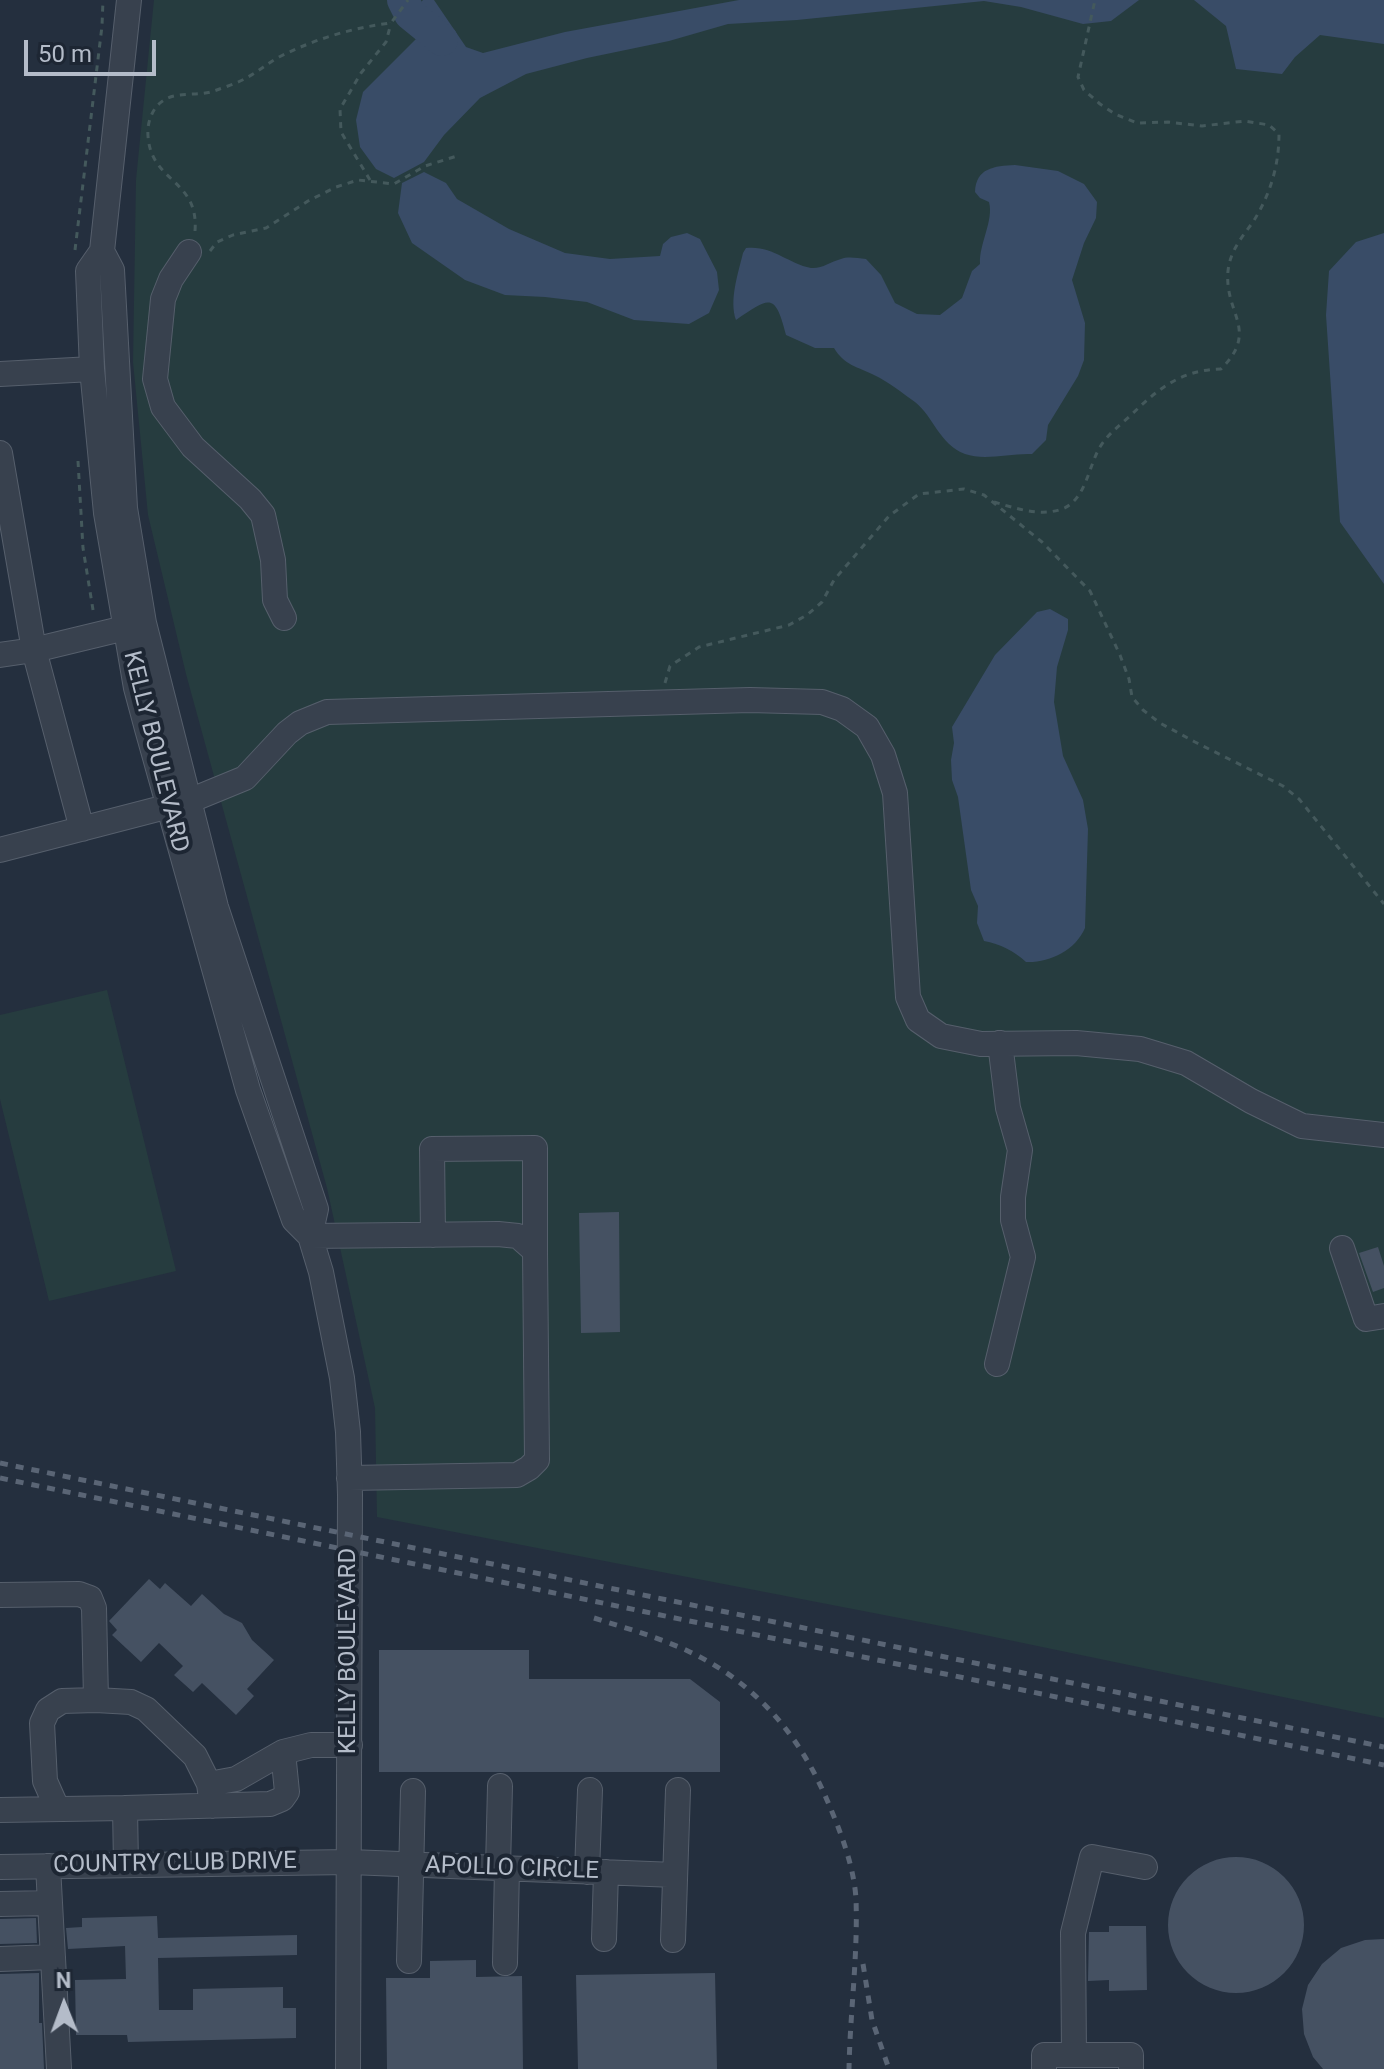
<!DOCTYPE html>
<style>
body{margin:0}
#map{position:relative;width:1384px;height:2069px;overflow:hidden;background:#242f3e;font-family:Roboto,sans-serif}
canvas{display:block}
.north{position:absolute;left:24px;top:1965px;width:80px;height:80px;-webkit-text-stroke:6px #1d2633;paint-order:stroke;rotate:359deg;font-size:22px;font-weight:700;line-height:32px;text-align:center;color:#b4bcc9}
.north::after{content:'';display:block;margin:auto;width:28px;height:36px;background:#b4bcc9;clip-path:polygon(50% 0,100% 100%,50% 72%,0 100%)}
.scale{position:absolute;left:24px;top:40px;width:132px;height:36px;box-sizing:border-box;border:4px solid #b4bcc9;border-top:0;padding-left:10px;font-size:24px;line-height:28px;white-space:nowrap;color:#b4bcc9;-webkit-text-stroke:6px #1d2633;paint-order:stroke}
</style>
<div id="map">
<canvas width="1384" height="2069"></canvas>
<div class="north">N</div>
<div class="scale">50 m</div>
</div>
<script>
const context = document.querySelector('canvas').getContext('2d');
context.lineJoin = 'round';
function fill(path, color) {
  context.fillStyle = color;
  context.fill(path, 'evenodd');
}
function stroke(path, color, width, dash) {
  context.strokeStyle = color;
  context.lineWidth = width;
  context.lineCap = dash ? 'butt' : 'round';
  context.setLineDash(dash || []);
  context.stroke(path);
}
function drawText(font, color, halo, rows, align = 'center') {
  context.font = font + ' Roboto,sans-serif';
  context.lineWidth = 8;
  context.setLineDash([]);
  context.textBaseline = 'middle';
  context.strokeStyle = halo;
  context.fillStyle = color;
  for (const [text, x, y, turn = 0] of rows) {
    context.save();
    context.translate(x, y);
    context.rotate((+turn || 0) * Math.PI / 180);
    context.textAlign = isNaN(turn) ? turn : align;
    if (halo) context.strokeText(text, 0, 0);
    context.fillText(text, 0, 0);
    context.restore();
  }
}
fill(new Path2D(`
 M 154,0 L 1384,0 L 1384,1718 L 946,1627 L 377,1517 L 375,1408 L 327,1188 L 186,674 L 148,515 L 133,362 L 136,180 Z
 M 107,990 L 176,1271 L 49,1301 L 0,1099 L 0,1015 Z`), '#263c3f');
fill(new Path2D(`
 M 423,0 L 434,0 L 466,47 L 483,53 L 565,32 L 739,0 L 1139,0 L 1111,21 L 1083,24 L 1021,7 L 984,1 L 797,20 L 728,24 L 669,41 L 587,58 L 526,74 L 480,98 L 444,135 L 424,162 L 394,178 L 376,169 L 360,147 L 356,120 L 363,92 L 421,34 L 410,14 Z
 M 1194,0 L 1384,0 L 1384,44 L 1320,35 L 1295,57 L 1282,74 L 1236,69 L 1226,26 Z
 M 1015,165 L 1058,171 L 1084,184 L 1097,202 L 1096,218 L 1084,243 L 1072,280 L 1085,323 L 1084,360 L 1078,376 L 1048,425 L 1046,440 L 1032,454 C 1010,453 985,461 965,454 C 939,444 934,417 915,402 C 902,393 889,382 874,375 C 858,367 844,365 834,348 L 815,348 L 786,335 C 775,292 770,297 736,320 C 729,300 738,274 743,253 L 746,248 C 772,245 787,263 811,268 C 822,269 830,262 841,259 C 848,256 857,258 866,259 L 881,275 L 895,303 L 917,314 L 940,315 L 962,298 L 972,271 L 980,264 C 979,243 994,221 989,202 L 980,198 L 975,192 C 976,168 994,166 1015,165 Z
 M 424,172 L 446,183 L 457,199 L 509,229 L 565,253 L 610,259 L 660,256 L 663,244 L 671,237 L 687,233 L 700,239 L 717,272 L 719,290 L 709,313 L 689,324 L 634,320 L 587,302 L 545,297 L 505,295 L 465,280 L 412,243 L 398,213 L 402,183 Z
 M 1384,233 L 1384,584 L 1340,522 L 1326,315 L 1329,271 L 1356,242 Z
 M 1050,609 L 1068,619 L 1068,630 L 1057,667 L 1054,702 L 1063,756 L 1083,800 L 1088,829 L 1085,928 C 1075,951 1049,963 1026,962 C 1014,951 1000,944 984,941 L 977,923 L 978,906 L 971,890 L 958,797 L 952,780 L 951,760 L 954,743 L 952,727 L 995,655 L 1037,612 Z`), '#394c67');
stroke(new Path2D(`
 M 403,0 L 410,14 L 442,40`), '#394c67', 32);
fill(new Path2D(`
 M 619,1212 L 620,1332 L 581,1333 L 579,1213 Z
 M 1378,1247 L 1384,1266 L 1384,1288 L 1373,1292 L 1359,1253 Z
 M 149,1579 L 160,1589 L 165,1583 L 191,1606 L 202,1594 L 224,1614 L 242,1623 L 252,1640 L 274,1660 L 247,1689 L 254,1696 L 236,1715 L 202,1683 L 193,1692 L 174,1675 L 183,1666 L 159,1643 L 141,1662 L 112,1635 L 117,1630 L 109,1621 Z
 M 379,1650 L 529,1650 L 529,1679 L 690,1679 L 720,1702 L 720,1772 L 379,1772 Z
 M1168 1925a68 68 0 1 1 136 0a68 68 0 1 1-136 0Z
 M 157,1916 L 158,1938 L 297,1935 L 297,1955 L 158,1958 L 159,2010 L 193,2010 L 193,1989 L 283,1987 L 283,2008 L 296,2008 L 296,2038 L 128,2042 L 127,2035 L 76,2035 L 75,1980 L 126,1979 L 125,1946 L 68,1949 L 66,1928 L 82,1927 L 82,1918 Z
 M 36,1918 L 37,1943 L 0,1944 L 0,1919 Z
 M 1109,1926 L 1146,1926 L 1147,1990 L 1109,1991 L 1109,1980 L 1088,1981 L 1089,1932 L 1109,1932 Z
 M 1384,1939 L 1384,2069 L 1323,2069 L 1313,2057 L 1304,2034 L 1302,2009 L 1308,1985 L 1322,1964 L 1341,1948 L 1365,1940 Z
 M 476,1960 L 476,1977 L 522,1976 L 523,2069 L 387,2069 L 386,1978 L 430,1978 L 430,1961 Z
 M 39,1973 L 39,2023 L 42,2023 L 44,2069 L 0,2069 L 0,1974 Z
 M 715,1973 L 717,2069 L 578,2069 L 576,1975 Z`), '#455162');
const minor = new Path2D(`
 M 129,0 L 102,251 L 88,271 L 92,369 L 106,513 L 136,688 L 147,729 L 248,1090 L 294,1220 L 310,1236 L 321,1272 L 342,1378 L 348,1432 L 350,1495 L 348,2069
 M 102,251 L 112,270 L 125,508 L 144,623 L 216,907 L 316,1209 L 310,1236
 M 189,252 L 171,279 L 163,299 L 155,379 L 163,407 L 193,447 L 250,499 L 263,515 L 273,560 L 275,600 L 284,618
 M 0,374 L 92,369
 M 0,453 L 34,650 L 82,829
 M 0,655 L 34,650 L 125,628
 M 0,850 L 189,801 L 245,778 L 287,733 L 300,723 L 327,712 L 750,700 L 822,702 L 842,709 L 867,727 L 883,755 L 895,793 L 908,997 L 918,1020 L 941,1036 L 981,1044 L 1076,1043 L 1140,1049 L 1186,1063 L 1251,1101 L 1302,1126 L 1384,1135
 M 433,1235 L 432,1149 L 535,1148 L 535,1251
 M 310,1236 L 498,1234 L 518,1236 L 535,1251 L 537,1460 L 529,1468 L 517,1475 L 349,1478
 M 1342,1248 L 1366,1319 L 1384,1316
 M 997,1364 L 1023,1257 L 1013,1220 L 1013,1197 L 1020,1150 L 1008,1108 L 1000,1043
 M 0,1595 L 79,1594 L 90,1598 L 94,1608 L 96,1700 L 131,1702 L 146,1709 L 195,1756 L 209,1784 L 212,1806
 M 209,1784 L 236,1779 L 283,1752
 M 57,1808 L 45,1781 L 42,1723 L 48,1710 L 62,1701 L 96,1700
 M 125,1808 L 270,1804 L 282,1799 L 287,1792 L 283,1752 L 311,1745 L 350,1745
 M 0,1810 L 125,1808 L 126,1865
 M 48,1866 L 59,2069
 M 0,1867 L 350,1862 L 675,1875
 M 498,1868 L 500,1786
 M 587,1872 L 590,1790
 M 0,1904 L 50,1903
 M 604,1939 L 606,1872
 M 673,1940 L 678,1790
 M 0,1959 L 53,1957
 M 409,1961 L 413,1791
 M 505,1963 L 507,1869
 M 1074,2055 L 1131,2055 L 1131,2069
 M 1044,2069 L 1044,2055 L 1074,2055 L 1073,1933 L 1092,1857 L 1145,1867`);
stroke(minor, '#565f6c', 26);
stroke(new Path2D(`
 M 370,180 L 341,132 L 340,109 L 361,73 L 386,42 L 391,23
 M 195,231 C 199,179 151,183 148,136 C 147,124 151,111 160,103 C 175,90 197,97 214,91 C 225,87 238,83 248,77 C 259,71 268,63 279,57 C 315,39 351,28 391,23 L 408,0
 M 75,250 L 102,26 L 103,0
 M 210,251 L 217,242 L 233,235 L 266,228 L 308,201 L 336,187 L 358,180 L 394,184 L 425,166 L 457,156
 M 78,461 L 83,548 L 94,616
 M 994,502 C 1015,508 1040,517 1062,509 C 1086,500 1088,467 1100,447 C 1108,434 1119,426 1130,416 C 1158,389 1180,370 1221,369 C 1260,330 1224,314 1228,271 C 1230,251 1242,237 1253,222 C 1270,195 1279,166 1279,134 L 1269,125 L 1245,121 L 1202,126 L 1168,122 L 1137,123 L 1115,114 L 1100,104 L 1084,90 L 1078,77 L 1095,0
 M 665,683 L 670,666 L 699,647 L 789,625 L 807,615 L 822,602 L 834,580 L 889,516 L 919,494 L 964,489 L 984,495 L 1042,542 L 1090,591 L 1120,655 L 1129,679 L 1132,697 L 1143,710 L 1160,723 L 1195,742 L 1283,786 L 1299,799 L 1384,904`), '#44595c', 3, [6, 6]);
stroke(minor, '#38414e', 24);
stroke(new Path2D(`
 M 0,1463 L 1384,1747
 M 0,1478 L 1384,1765
 M 594,1618 C 619,1626 644,1633 669,1643 C 745,1672 796,1727 827,1800 C 840,1830 854,1866 856,1899 C 858,1956 850,2013 849,2069
 M 863,1964 L 872,2020 L 889,2069`), '#5a6575', 5, [8, 8]);
drawText('24px', '#b4bcc9', '#1d2633', [
 ["KELLY BOULEVARD",155,752,76],
 ["KELLY BOULEVARD",349,1651,-90],
 ["COUNTRY CLUB DRIVE",175,1864,-1],
 ["APOLLO CIRCLE",512,1869,2]
]);
</script>
